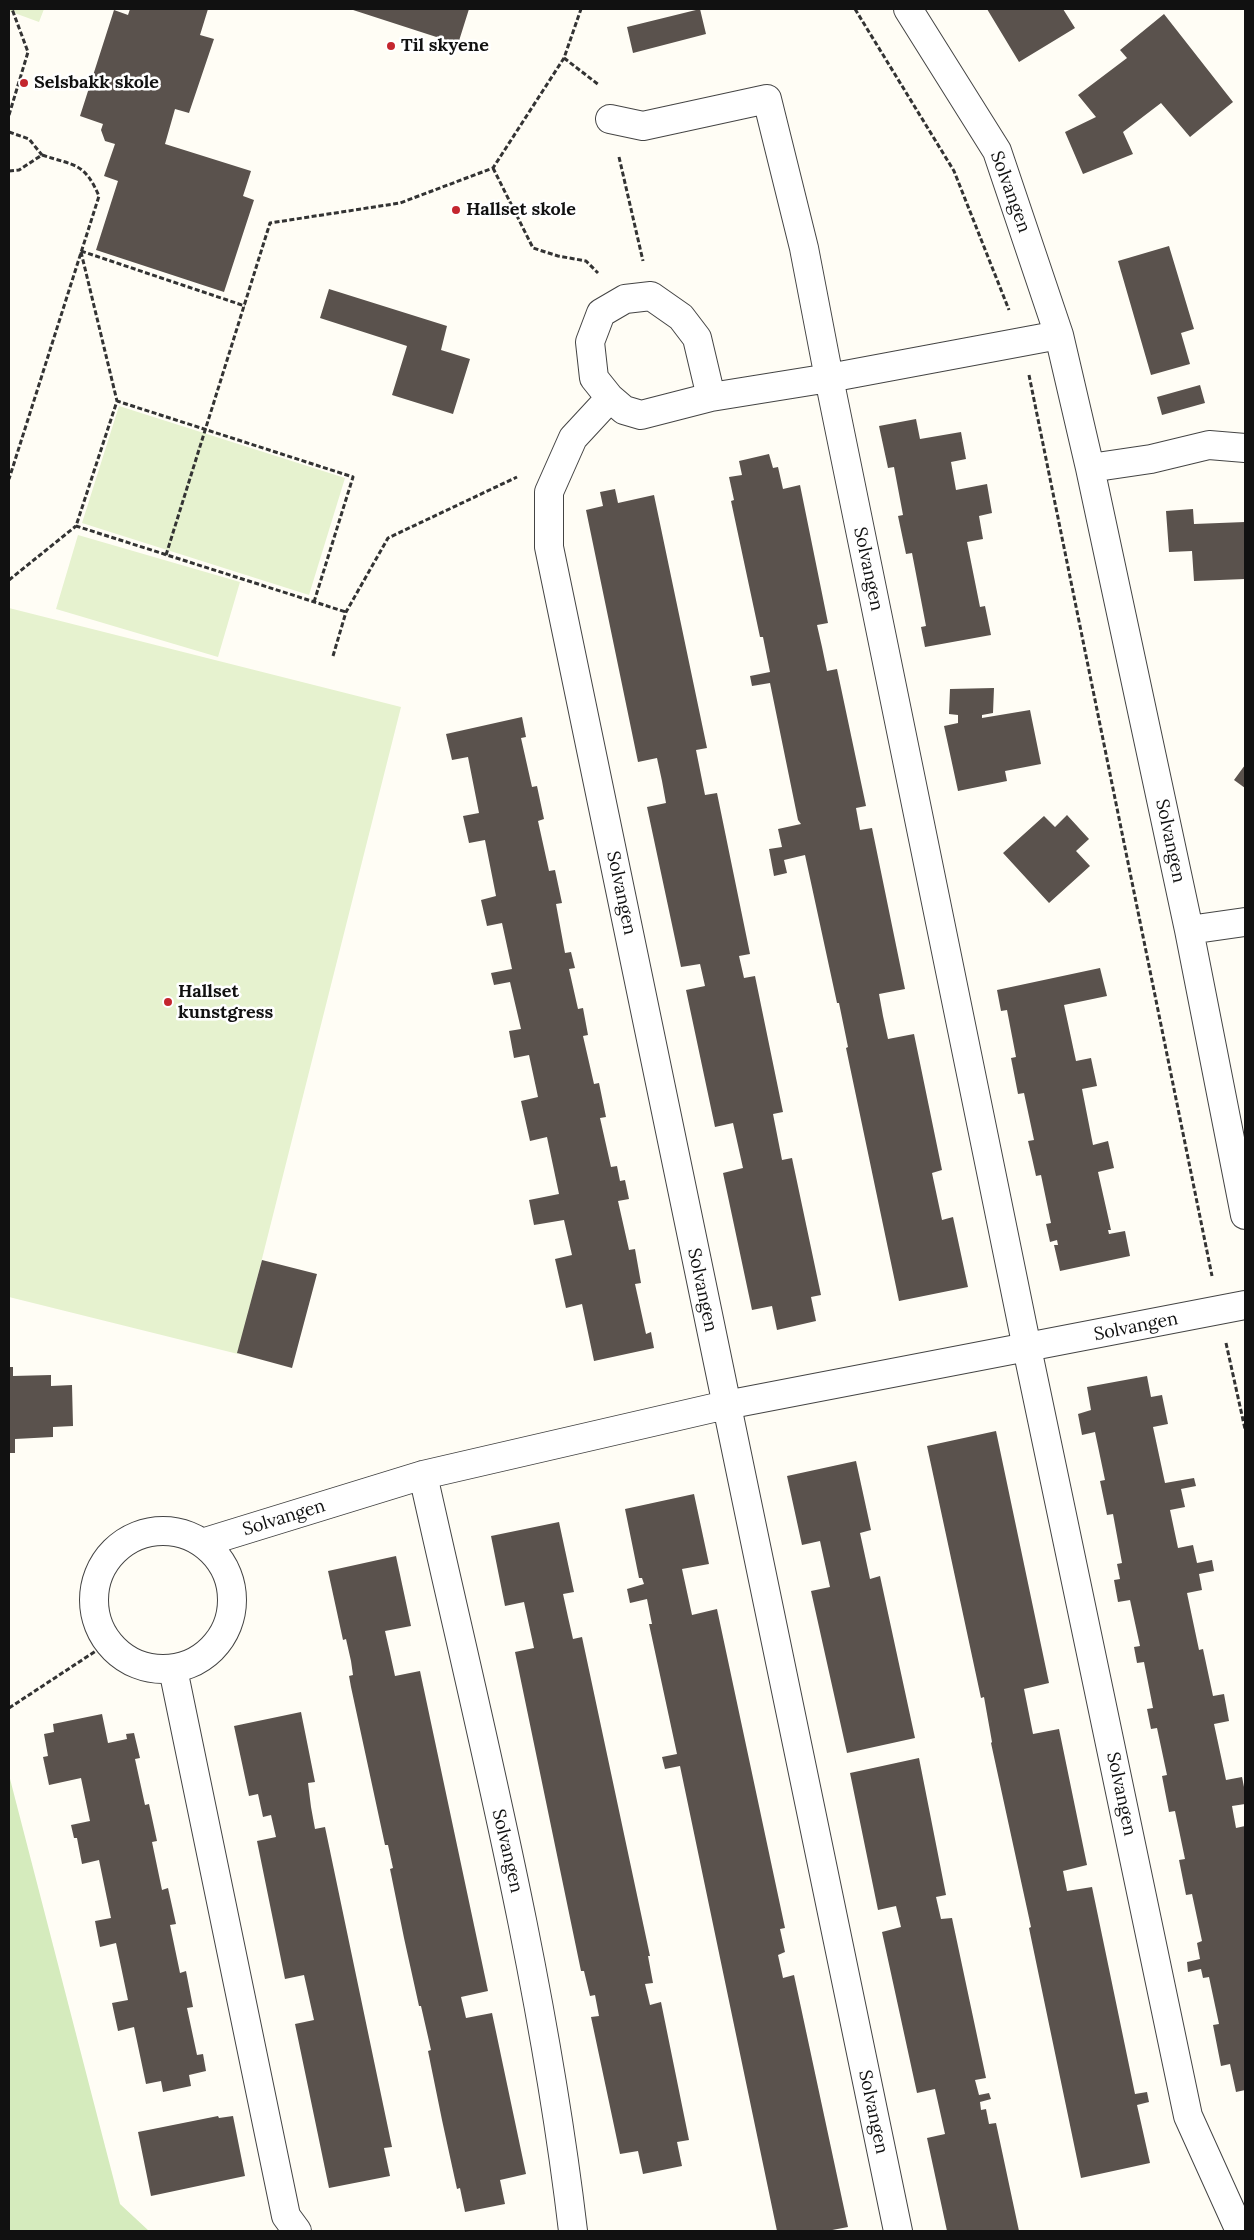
<!DOCTYPE html>
<style>
body{margin:0}
#map{position:relative;width:1254px;height:2240px;overflow:hidden;background:#fffdf5;font-family:Lora,serif}
canvas{display:block}
.frame{position:absolute;inset:0;border:10px solid #111;pointer-events:none}
</style>
<div id="map">
<canvas width="1254" height="2240"></canvas>
<div class="frame"></div>
</div>
<script>
const context = document.querySelector('canvas').getContext('2d');
context.lineJoin = 'round';
function fill(path, color) {
  context.fillStyle = color;
  context.fill(path, 'evenodd');
}
function stroke(path, color, width, dash) {
  context.strokeStyle = color;
  context.lineWidth = width;
  context.lineCap = dash ? 'butt' : 'round';
  context.setLineDash(dash || []);
  context.stroke(path);
}
function drawText(font, color, halo, rows, align = 'center') {
  context.font = font + ' Lora,serif';
  context.lineWidth = 5;
  context.setLineDash([]);
  context.textBaseline = 'middle';
  context.strokeStyle = halo;
  context.fillStyle = color;
  for (const [text, x, y, turn = 0] of rows) {
    context.save();
    context.translate(x, y);
    context.rotate((+turn || 0) * Math.PI / 180);
    context.textAlign = isNaN(turn) ? turn : align;
    if (halo) context.strokeText(text, 0, 0);
    context.fillText(text, 0, 0);
    context.restore();
  }
}
fill(new Path2D(`
 M 9,1775 L 120,2204 L 149,2231 L 9,2231 Z`), '#d5ebbd');
fill(new Path2D(`
 M 9,9 L 44,9 L 39,22 L 9,11 Z
 M 119,406 L 345,478 L 309,595 L 82,523 Z
 M 78,535 L 240,582 L 218,657 L 56,609 Z
 M 9,608 L 401,707 L 238,1354 L 9,1297 Z`), '#e6f2cf');
fill(new Path2D(`
 M 130,9 L 208,9 L 200,35 L 214,39 L 189,113 L 175,109 L 165,144 L 251,171 L 243,196 L 254,200 L 224,292 L 96,250 L 118,181 L 104,176 L 115,144 L 105,141 L 101,130 L 103,124 L 80,116 L 114,10 L 128,15 Z
 M 350,9 L 469,9 L 458,44 Z
 M 700,9 L 706,34 L 633,53 L 627,27 Z
 M 987,9 L 1063,9 L 1075,28 L 1019,62 Z
 M 1164,14 L 1233,102 L 1190,137 L 1161,103 L 1123,132 L 1133,154 L 1083,174 L 1065,132 L 1096,117 L 1078,95 L 1127,58 L 1120,50 Z
 M 1169,246 L 1194,329 L 1181,333 L 1190,364 L 1151,375 L 1118,261 Z
 M 329,289 L 447,326 L 441,350 L 470,359 L 453,414 L 392,395 L 407,346 L 320,318 Z
 M 1200,385 L 1205,403 L 1162,415 L 1157,397 Z
 M 916,419 L 920,439 L 961,432 L 966,459 L 951,462 L 956,490 L 987,484 L 992,513 L 979,516 L 983,539 L 967,542 L 980,607 L 985,606 L 991,635 L 925,647 L 921,627 L 926,626 L 912,553 L 906,554 L 898,516 L 903,515 L 894,467 L 888,468 L 879,426 Z
 M 769,454 L 773,468 L 778,467 L 783,489 L 800,485 L 828,623 L 817,625 L 822,647 L 827,671 L 837,669 L 866,806 L 856,808 L 860,830 L 872,828 L 905,989 L 879,994 L 883,1016 L 888,1039 L 914,1034 L 942,1170 L 932,1173 L 942,1220 L 953,1217 L 968,1287 L 899,1301 L 846,1048 L 848,1047 L 839,1003 L 837,1003 L 805,855 L 784,860 L 787,873 L 774,876 L 769,849 L 782,847 L 778,829 L 801,824 L 798,820 L 770,683 L 752,686 L 750,676 L 770,672 L 763,637 L 760,637 L 731,501 L 734,500 L 729,477 L 742,475 L 739,461 Z
 M 615,489 L 618,503 L 654,495 L 707,748 L 696,750 L 705,795 L 717,793 L 750,954 L 739,956 L 744,978 L 755,976 L 783,1112 L 773,1114 L 782,1160 L 792,1158 L 821,1295 L 811,1297 L 816,1321 L 777,1330 L 772,1306 L 752,1310 L 723,1173 L 743,1168 L 733,1123 L 715,1127 L 686,990 L 705,986 L 700,964 L 681,967 L 647,807 L 666,803 L 662,781 L 657,758 L 638,762 L 586,510 L 603,506 L 600,492 Z
 M 1193,509 L 1194,524 L 1245,522 L 1245,579 L 1194,581 L 1192,551 L 1169,552 L 1166,511 Z
 M 994,688 L 993,713 L 982,715 L 982,718 L 1030,710 L 1041,764 L 1005,771 L 1007,781 L 958,791 L 944,726 L 958,723 L 958,715 L 949,714 L 950,689 Z
 M 522,717 L 526,737 L 521,738 L 532,787 L 537,786 L 544,819 L 538,821 L 549,871 L 555,870 L 562,903 L 556,904 L 565,953 L 571,952 L 575,968 L 569,969 L 578,1009 L 583,1008 L 588,1035 L 583,1036 L 594,1084 L 599,1083 L 606,1117 L 600,1118 L 611,1167 L 617,1166 L 620,1181 L 625,1180 L 629,1199 L 618,1201 L 629,1250 L 635,1249 L 641,1283 L 635,1284 L 646,1334 L 651,1332 L 654,1348 L 594,1361 L 582,1304 L 566,1308 L 555,1259 L 572,1255 L 564,1220 L 534,1225 L 529,1200 L 559,1194 L 547,1137 L 530,1141 L 521,1101 L 538,1097 L 529,1055 L 514,1058 L 509,1031 L 521,1029 L 510,982 L 494,985 L 491,973 L 512,969 L 502,923 L 487,926 L 481,900 L 496,896 L 485,840 L 469,843 L 463,816 L 479,813 L 468,757 L 452,760 L 446,734 Z
 M 1245,765 L 1245,788 L 1234,780 Z
 M 1067,815 L 1089,839 L 1076,851 L 1090,866 L 1049,903 L 1003,853 L 1044,816 L 1055,827 Z
 M 1100,968 L 1107,996 L 1064,1005 L 1076,1061 L 1091,1058 L 1097,1086 L 1082,1089 L 1093,1145 L 1108,1141 L 1114,1168 L 1098,1172 L 1111,1230 L 1108,1230 L 1109,1234 L 1125,1231 L 1130,1256 L 1060,1271 L 1054,1245 L 1058,1245 L 1057,1240 L 1050,1242 L 1046,1224 L 1051,1223 L 1041,1175 L 1036,1176 L 1032,1158 L 1028,1141 L 1034,1140 L 1024,1093 L 1018,1094 L 1011,1058 L 1016,1057 L 1007,1010 L 1001,1011 L 997,990 Z
 M 262,1260 L 317,1274 L 292,1368 L 237,1353 Z
 M 9,1367 L 13,1367 L 13,1376 L 51,1375 L 51,1386 L 72,1385 L 73,1426 L 53,1427 L 53,1437 L 15,1439 L 15,1453 L 9,1453 Z
 M 1147,1376 L 1151,1397 L 1162,1395 L 1168,1424 L 1153,1427 L 1165,1483 L 1194,1478 L 1196,1486 L 1181,1489 L 1185,1507 L 1170,1510 L 1178,1548 L 1193,1545 L 1197,1563 L 1212,1560 L 1214,1571 L 1199,1574 L 1202,1590 L 1187,1593 L 1199,1650 L 1203,1649 L 1213,1696 L 1224,1694 L 1229,1721 L 1214,1724 L 1226,1780 L 1242,1777 L 1245,1792 L 1245,1804 L 1232,1806 L 1236,1828 L 1245,1826 L 1245,2090 L 1236,2092 L 1230,2064 L 1221,2066 L 1213,2025 L 1219,2024 L 1209,1977 L 1203,1978 L 1201,1969 L 1188,1972 L 1187,1962 L 1200,1959 L 1197,1943 L 1202,1941 L 1192,1894 L 1186,1895 L 1179,1860 L 1185,1859 L 1175,1811 L 1169,1812 L 1162,1776 L 1167,1775 L 1157,1728 L 1151,1729 L 1147,1709 L 1153,1708 L 1144,1662 L 1137,1663 L 1134,1647 L 1140,1646 L 1130,1600 L 1118,1602 L 1114,1580 L 1120,1579 L 1117,1564 L 1122,1563 L 1113,1514 L 1107,1515 L 1100,1481 L 1105,1480 L 1095,1432 L 1082,1435 L 1078,1414 L 1091,1410 L 1087,1387 Z
 M 996,1431 L 1049,1683 L 1024,1689 L 1033,1734 L 1059,1729 L 1087,1865 L 1063,1871 L 1067,1891 L 1092,1887 L 1135,2094 L 1147,2092 L 1149,2102 L 1137,2105 L 1150,2163 L 1081,2178 L 1029,1928 L 1031,1927 L 991,1743 L 992,1742 L 984,1697 L 981,1698 L 927,1446 Z
 M 856,1461 L 871,1530 L 860,1533 L 870,1579 L 880,1576 L 915,1738 L 847,1753 L 811,1591 L 830,1587 L 820,1541 L 802,1545 L 787,1476 Z
 M 694,1494 L 709,1564 L 682,1569 L 692,1615 L 717,1609 L 785,1928 L 780,1929 L 785,1952 L 778,1955 L 783,1978 L 794,1975 L 848,2227 L 827,2231 L 777,2231 L 680,1766 L 665,1769 L 662,1757 L 677,1754 L 649,1624 L 652,1624 L 647,1599 L 630,1603 L 627,1589 L 644,1584 L 642,1578 L 639,1578 L 625,1509 Z
 M 559,1522 L 574,1592 L 563,1594 L 568,1617 L 573,1639 L 582,1637 L 650,1956 L 648,1956 L 653,1983 L 645,1984 L 650,2005 L 661,2002 L 689,2140 L 677,2142 L 682,2166 L 643,2174 L 638,2151 L 620,2154 L 591,2017 L 599,2016 L 595,1995 L 590,1996 L 584,1971 L 581,1971 L 515,1652 L 534,1648 L 524,1602 L 505,1606 L 491,1536 Z
 M 396,1556 L 411,1626 L 385,1631 L 390,1653 L 395,1676 L 420,1671 L 488,1991 L 461,1997 L 466,2018 L 492,2013 L 526,2174 L 500,2180 L 505,2204 L 465,2212 L 460,2188 L 457,2189 L 442,2120 L 428,2051 L 431,2050 L 421,2006 L 419,2006 L 404,1938 L 390,1869 L 393,1868 L 388,1845 L 385,1845 L 351,1687 L 349,1676 L 353,1675 L 351,1661 L 346,1639 L 343,1640 L 328,1571 Z
 M 301,1712 L 315,1782 L 308,1783 L 311,1807 L 315,1829 L 325,1827 L 392,2147 L 384,2148 L 390,2176 L 329,2188 L 295,2024 L 314,2020 L 304,1975 L 285,1979 L 257,1841 L 276,1837 L 271,1815 L 263,1817 L 258,1794 L 249,1796 L 234,1726 Z
 M 102,1714 L 108,1743 L 127,1739 L 126,1734 L 134,1733 L 140,1758 L 135,1759 L 145,1805 L 149,1804 L 157,1841 L 152,1842 L 162,1890 L 168,1888 L 176,1924 L 170,1925 L 180,1973 L 186,1971 L 193,2007 L 187,2008 L 197,2055 L 203,2054 L 206,2071 L 189,2075 L 191,2086 L 163,2092 L 161,2081 L 146,2084 L 134,2027 L 118,2031 L 112,2003 L 128,2000 L 116,1943 L 100,1947 L 95,1921 L 111,1918 L 99,1860 L 82,1864 L 77,1838 L 74,1838 L 71,1825 L 90,1821 L 81,1778 L 49,1785 L 43,1757 L 48,1756 L 44,1734 L 54,1732 L 53,1724 Z
 M 919,1758 L 946,1895 L 936,1897 L 941,1919 L 952,1918 L 986,2078 L 975,2080 L 979,2095 L 989,2093 L 991,2099 L 980,2102 L 981,2110 L 986,2109 L 989,2124 L 996,2123 L 1019,2231 L 947,2231 L 927,2138 L 945,2134 L 935,2089 L 917,2093 L 882,1932 L 901,1927 L 896,1906 L 878,1910 L 850,1773 Z
 M 218,2116 L 219,2118 L 233,2116 L 245,2176 L 151,2196 L 138,2132 Z`), '#5a524d');
const minor = new Path2D(`
 M 908,9 L 997,151 L 1059,335 L 1090,468 L 1189,930 L 1245,1215
 M 610,119 L 643,126 L 767,99 L 804,248 L 829,378 L 1027,1348 L 1188,2116 L 1240,2231
 M 711,397 L 697,338 L 681,317 L 651,296 L 625,299 L 601,313 L 590,342 L 594,378 L 610,398 L 624,410 L 641,415 L 711,397 L 829,378 L 1059,335
 M 610,398 L 573,438 L 549,492 L 549,547 L 898,2231
 M 1090,468 L 1151,459 L 1209,445 L 1245,448
 M 1189,930 L 1245,922
 M 423,1475 C 479,1726 543,1976 573,2231
 M94 1600a69 69 0 1 1 138 0a69 69 0 1 1-138 0Z
 M 202,1543 L 423,1475 L 726,1405 L 1245,1305
 M 173,1669 L 286,2216 L 297,2231`);
stroke(minor, '#444', 30);
stroke(new Path2D(`
 M 855,9 L 954,171 L 1009,310
 M 564,58 L 599,85
 M 9,115 L 28,52 L 12,9
 M 9,132 L 29,139 L 42,155
 M 619,157 L 643,261
 M 493,168 L 533,248 L 558,256 L 586,261 L 598,273
 M 9,171 L 19,170 L 42,155 C 75,166 84,162 99,196 L 9,479
 M 81,251 L 245,306
 M 81,252 L 117,401
 M 1029,375 L 1212,1276
 M 166,555 L 270,223 L 400,203 L 493,168 L 564,58 L 581,9
 M 9,580 L 76,526
 M 314,602 L 353,477 L 117,401 L 76,526 L 346,612
 M 333,656 L 346,612 L 388,538 L 517,477
 M 1226,1343 L 1245,1429
 M 9,1708 L 108,1643`), '#333', 3, [5, 2.5]);
stroke(minor, '#fff', 28);
for (const [x, y, r, color] of [
 [391,46,5,"#c4262e"],
 [24,83,5,"#c4262e"],
 [456,210,5,"#c4262e"],
 [168,1002,5,"#c4262e"]
]) {
  const dot = new Path2D();
  dot.arc(x, y, r, 0, 2 * Math.PI);
  context.fillStyle = color;
  context.fill(dot);
  stroke(dot, '#fff', 2);
}
drawText('bold 18px', '#111', '#fff', [
 ["Til skyene",401,46],
 ["Selsbakk skole",34,83],
 ["Hallset skole",466,210],
 ["Hallset",178,992],
 ["kunstgress",178,1013]
], 'left');
drawText('18px', '#111', '#fff', [
 ["Solvangen",1010,192,70],
 ["Solvangen",868,569,78],
 ["Solvangen",1170,841,78],
 ["Solvangen",621,893,78],
 ["Solvangen",702,1290,78],
 ["Solvangen",1136,1327,-11],
 ["Solvangen",284,1518,-17],
 ["Solvangen",1121,1794,78],
 ["Solvangen",507,1851,77],
 ["Solvangen",873,2112,78]
]);
</script>
